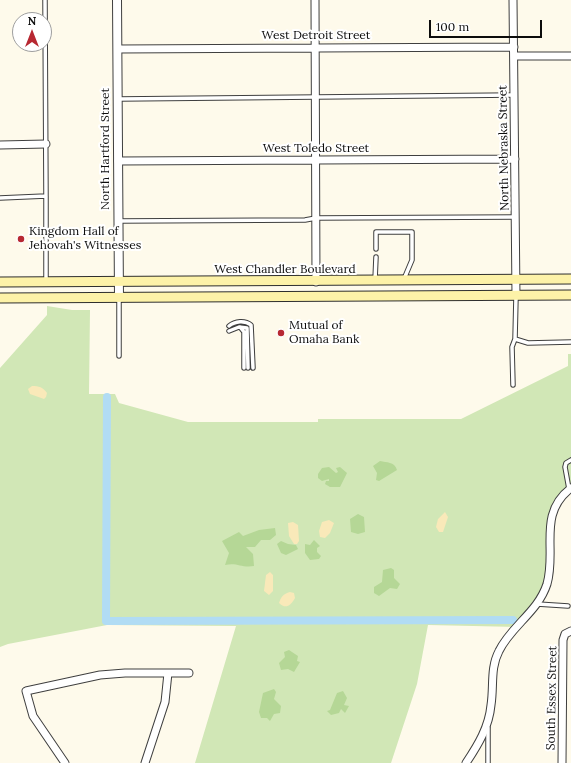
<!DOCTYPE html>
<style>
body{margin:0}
#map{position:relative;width:571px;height:763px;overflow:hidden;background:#fefaeb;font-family:Lora,serif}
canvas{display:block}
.north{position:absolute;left:12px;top:12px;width:40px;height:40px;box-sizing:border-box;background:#fff;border:1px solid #9e9e9e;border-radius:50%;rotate:0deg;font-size:11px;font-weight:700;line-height:16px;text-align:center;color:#0c0c0c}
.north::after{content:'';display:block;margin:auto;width:14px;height:18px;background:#b72832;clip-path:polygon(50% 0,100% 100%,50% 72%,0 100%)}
.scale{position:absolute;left:429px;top:20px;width:113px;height:18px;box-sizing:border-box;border:2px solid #0c0c0c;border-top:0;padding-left:5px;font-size:12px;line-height:14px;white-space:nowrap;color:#0c0c0c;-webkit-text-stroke:3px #fff;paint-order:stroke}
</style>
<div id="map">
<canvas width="571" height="763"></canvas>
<div class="north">N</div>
<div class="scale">100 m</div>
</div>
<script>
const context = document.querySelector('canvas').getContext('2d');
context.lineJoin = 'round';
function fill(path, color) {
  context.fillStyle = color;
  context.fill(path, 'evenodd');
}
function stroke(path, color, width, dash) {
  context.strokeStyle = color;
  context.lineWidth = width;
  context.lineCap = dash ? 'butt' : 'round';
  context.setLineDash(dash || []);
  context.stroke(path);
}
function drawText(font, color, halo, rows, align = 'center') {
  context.font = font + ' Lora,serif';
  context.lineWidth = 4;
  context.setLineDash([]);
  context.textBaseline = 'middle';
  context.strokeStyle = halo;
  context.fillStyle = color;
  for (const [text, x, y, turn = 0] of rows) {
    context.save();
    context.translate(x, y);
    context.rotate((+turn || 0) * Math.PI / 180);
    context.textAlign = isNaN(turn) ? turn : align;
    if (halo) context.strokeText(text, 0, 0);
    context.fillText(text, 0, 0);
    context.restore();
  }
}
fill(new Path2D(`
 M 47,306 L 72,310 L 90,310 L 89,394 L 115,394 L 119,403 L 188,422 L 318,422 L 318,419 L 461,419 L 568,366 L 568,354 L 571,354 L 571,491 L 565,493 L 552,517 L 547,584 L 518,627 L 428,625 L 417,684 L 391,763 L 195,763 L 236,626 L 107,625 L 8,644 L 0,647 L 0,368 L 47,315 Z`), '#d1e7b6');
fill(new Path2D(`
 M 380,461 C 387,463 394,461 397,470 L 379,481 L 376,480 L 377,473 L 373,466 Z
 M 329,467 L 336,473 L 338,472 L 336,468 L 340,467 L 347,473 L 340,487 L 330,487 L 325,484 L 326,481 L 329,481 L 329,479 L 322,481 L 318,478 L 318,474 L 322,468 Z
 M 358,514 L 364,517 L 365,532 L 358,534 L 351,532 L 350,519 Z
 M 275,528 L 276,535 L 270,540 L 261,540 L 255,547 L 246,547 L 253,554 L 254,566 C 241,568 237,562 225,565 L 229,553 L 222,541 L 239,532 L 243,536 L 259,530 Z
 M 314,540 L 320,546 L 317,548 L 317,552 L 321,556 L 319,559 L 310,560 L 305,553 L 305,544 L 310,545 Z
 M 281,541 L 288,544 L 296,545 L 298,549 L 286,555 L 281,553 L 277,544 Z
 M 391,568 L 394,570 L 394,578 L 400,584 L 397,589 L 390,588 L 379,596 L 374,593 L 374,587 L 382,582 L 383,570 Z
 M 289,650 L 298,656 L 297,661 L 300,662 L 294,672 L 288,669 L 281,670 L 279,663 L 285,657 L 284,652 Z
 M 274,689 L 276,692 L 274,699 L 281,706 L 280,713 L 274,714 L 270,721 L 267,718 L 261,718 L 259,712 L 263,693 Z
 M 343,691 L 347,698 L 344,705 L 349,706 L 345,713 L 341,709 L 339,713 L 331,715 L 327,711 L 330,710 L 337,693 Z`), '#b5d796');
fill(new Path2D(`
 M 32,386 C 39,386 43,387 47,393 L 46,397 L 44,399 L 30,394 L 28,389 Z
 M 445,512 L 448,517 L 443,532 L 439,532 L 436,527 L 438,519 Z
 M 329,520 L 334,523 L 330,533 L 325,538 L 320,537 L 319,531 L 322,522 Z
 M 293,522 L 298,525 L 299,541 L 297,544 L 294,544 L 289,536 L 288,523 Z
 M 270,572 L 273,575 L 273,591 L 269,595 L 264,591 L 266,575 Z
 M 290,592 L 294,593 L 295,598 C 291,605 286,610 279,603 C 281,597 283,594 290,592 Z`), '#f9e9b9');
stroke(new Path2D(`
 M 107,397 L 106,621 L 513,620`), '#b1dcf4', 8);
const service = new Path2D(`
 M 119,99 L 514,95
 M 46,196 L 46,281
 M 0,198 L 46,196 L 45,0
 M 119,221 L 305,220 L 316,218 L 515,217
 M 376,249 L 376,232 L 412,232 L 412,260 L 404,279
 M 375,280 L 376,257
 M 119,298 L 119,356
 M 229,326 C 235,321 245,320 251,325 L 253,368
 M 240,327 L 244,332 L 244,368
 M 229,331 L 239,327 L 247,328 L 248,368
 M 515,339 L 528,343 L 571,342
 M 513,385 L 512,347 L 515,339 L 516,297
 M 569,489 L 565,467 L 566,463 L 571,460
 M 537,604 L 568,606
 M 488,728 L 488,763`);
const minor = new Path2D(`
 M 315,0 L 316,282
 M 513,0 L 516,296
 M 118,49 L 514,47
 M 514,56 L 571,56
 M 0,145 L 46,144
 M 118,161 L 515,159
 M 65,763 L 33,716 L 26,691 L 100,675 L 125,673 L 189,673
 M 145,763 L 165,702 L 168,673
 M 466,763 C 478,745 489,727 491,705 C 494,686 490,668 499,651 C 511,626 538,612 547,584 C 557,550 537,514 571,488
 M 562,763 L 563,640 L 565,634 L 571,631`);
const tertiary = new Path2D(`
 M 117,0 L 119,298`);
const secondary = new Path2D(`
 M 0,282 L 571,279
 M 0,298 L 571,295`);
stroke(service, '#3f3f3f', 5.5);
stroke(minor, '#3f3f3f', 9);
stroke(tertiary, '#3f3f3f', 10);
stroke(secondary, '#2e2e2e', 11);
stroke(service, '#fff', 3.5);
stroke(minor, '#fff', 7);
stroke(tertiary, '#fff', 8);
stroke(secondary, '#fdf2a8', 9);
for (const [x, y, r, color] of [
 [21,239,4,"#b72832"],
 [281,333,4,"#b72832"]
]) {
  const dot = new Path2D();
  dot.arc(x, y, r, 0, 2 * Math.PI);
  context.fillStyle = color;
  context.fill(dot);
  stroke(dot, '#fff', 1.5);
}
drawText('12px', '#0c0c0c', '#fff', [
 ["West Detroit Street",316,36],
 ["North Nebraska Street",504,148,-91],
 ["North Hartford Street",106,149,-90],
 ["West Toledo Street",316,149],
 ["West Chandler Boulevard",285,270],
 ["South Essex Street",552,698,-89]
]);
drawText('12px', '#0c0c0c', '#fff', [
 ["Kingdom Hall of",29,232],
 ["Jehovah's Witnesses",29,246],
 ["Mutual of",289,326],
 ["Omaha Bank",289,340]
], 'left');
</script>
